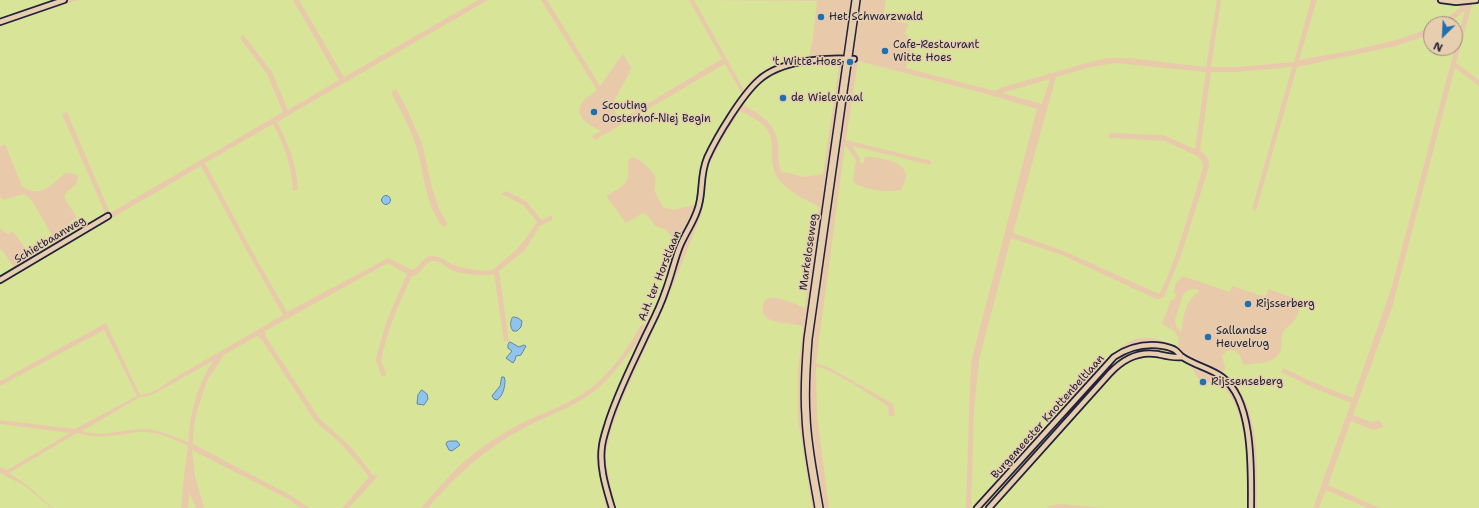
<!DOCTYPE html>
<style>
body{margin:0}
#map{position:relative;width:1479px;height:508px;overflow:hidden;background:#e8caab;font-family:"Shantell Sans",sans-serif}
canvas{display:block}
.north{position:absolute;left:1423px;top:16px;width:40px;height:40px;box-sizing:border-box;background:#e7ceaf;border:1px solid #988981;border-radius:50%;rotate:204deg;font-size:11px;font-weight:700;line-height:16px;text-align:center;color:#22223b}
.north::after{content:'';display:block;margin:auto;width:14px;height:18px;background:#1f6fb2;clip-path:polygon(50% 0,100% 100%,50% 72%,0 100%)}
</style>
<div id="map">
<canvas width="1479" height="508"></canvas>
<div class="north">N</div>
</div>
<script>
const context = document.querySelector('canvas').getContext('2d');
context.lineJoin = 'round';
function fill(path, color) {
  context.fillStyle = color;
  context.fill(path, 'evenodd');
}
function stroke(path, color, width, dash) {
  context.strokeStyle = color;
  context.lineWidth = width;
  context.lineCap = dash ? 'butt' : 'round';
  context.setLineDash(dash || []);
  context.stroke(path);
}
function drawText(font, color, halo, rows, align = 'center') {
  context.font = font + ' "Shantell Sans",sans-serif';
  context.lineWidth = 3;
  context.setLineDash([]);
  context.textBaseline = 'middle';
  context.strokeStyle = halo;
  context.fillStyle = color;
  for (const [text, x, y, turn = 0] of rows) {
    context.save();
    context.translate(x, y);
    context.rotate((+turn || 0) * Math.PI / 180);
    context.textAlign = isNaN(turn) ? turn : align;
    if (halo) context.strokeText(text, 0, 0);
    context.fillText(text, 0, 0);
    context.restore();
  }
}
fill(new Path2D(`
 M 0,0 L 61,0 L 0,20 Z
 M 78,0 L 293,0 L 339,80 L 288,110 L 272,72 L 243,34 L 240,38 L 267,74 L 283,112 L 110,213 L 67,112 L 62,114 L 106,215 L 69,237 L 67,232 L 69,223 L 77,217 L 65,199 L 65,194 L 76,184 L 78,177 L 76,174 L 65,173 C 52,185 39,199 22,186 L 5,144 L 0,147 L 0,26 Z
 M 299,0 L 478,0 L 344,77 Z
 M 488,0 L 541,0 L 597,90 C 593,94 588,96 584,100 C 571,116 589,125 601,131 L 592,136 L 595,140 L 725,64 L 742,94 L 705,158 L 700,170 L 697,204 L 674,210 L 663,207 L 654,190 C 658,176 655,174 644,164 C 641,161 638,159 633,157 L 628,160 C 630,185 626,184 606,196 L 626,223 L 643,213 C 649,216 651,219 654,225 L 666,230 L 672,237 L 677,249 L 662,293 L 646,324 L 640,326 C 630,347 609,374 591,388 C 571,403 548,411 526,421 C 512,428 497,437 484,446 C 460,462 440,486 421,508 L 349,508 L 378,476 L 373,475 L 351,447 L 319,418 L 266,337 L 265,331 L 388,263 L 407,274 L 387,320 L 377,354 L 376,361 L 382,377 L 387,375 L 381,361 C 387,331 399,303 412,276 C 422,275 423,262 434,261 C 442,261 445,267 451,270 C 460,274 484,277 494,274 L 504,341 L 509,342 L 499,271 L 525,250 L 540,226 L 552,220 L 552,215 L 542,220 L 526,201 L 506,191 L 501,194 L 523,205 L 537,222 C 525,240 520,248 503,261 C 499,264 496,269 491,270 C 482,272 462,268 454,265 C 446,262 441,255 431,256 C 421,258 419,268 412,270 L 388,258 L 287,312 L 252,251 L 205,163 L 273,124 C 284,145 292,167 293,191 L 298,189 C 297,166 288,143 277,122 ZM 396,89 L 407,109 L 422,143 L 432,188 L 440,211 L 448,224 L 443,227 C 424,203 425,174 416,146 C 410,127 400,110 391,92 ZM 514,317 L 518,318 L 522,324 L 521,327 L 513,331 L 511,324 ZM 513,343 L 519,347 L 524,345 L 519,355 L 516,356 L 515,360 L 510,362 L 508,359 L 512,351 L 511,350 ZM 502,377 L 505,386 L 502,394 L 494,392 L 500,386 Z
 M 547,0 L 689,0 L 722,59 L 620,120 L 612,105 L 631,70 L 631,67 L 623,54 L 622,55 L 600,86 Z
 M 694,0 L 817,1 L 813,37 L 809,57 C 784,59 758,68 744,90 Z
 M 886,0 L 1217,0 L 1206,67 L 1129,58 L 1107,58 L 1090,62 L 1000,88 L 995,91 L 906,68 L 912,43 L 905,33 L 909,24 L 883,19 Z
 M 1221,0 L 1311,0 L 1294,62 L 1237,67 L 1211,67 Z
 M 1317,0 L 1431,0 L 1461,6 C 1453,13 1443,24 1431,24 L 1431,27 C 1391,45 1342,52 1299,60 Z
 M 1473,1 L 1479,1 L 1479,80 L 1456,63 Z
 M 1465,10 L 1391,289 L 1353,398 L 1315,383 L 1283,368 L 1281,372 L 1313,388 L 1351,403 L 1313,508 L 1257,508 C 1257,466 1262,400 1223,373 L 1225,368 L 1222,356 L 1228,350 C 1237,350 1241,354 1242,363 L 1246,365 C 1257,362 1276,365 1281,350 C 1283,344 1280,338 1283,332 C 1286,327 1291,325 1294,321 C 1298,316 1300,307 1302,301 L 1269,289 L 1265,297 L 1232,286 L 1230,292 L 1186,277 L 1182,277 L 1176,283 L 1174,291 L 1176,296 L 1174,300 L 1171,300 L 1162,324 C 1172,329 1183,335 1177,348 C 1164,341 1151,335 1136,339 C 1114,345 1075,394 1058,413 C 1030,444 1003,475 975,506 L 971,508 L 974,411 L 979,360 L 1011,238 L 1062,255 L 1156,299 L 1160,299 L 1164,297 L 1181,255 L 1209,167 C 1209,159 1207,155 1200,151 L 1211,72 L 1237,72 L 1292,67 L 1252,209 L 1256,211 L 1297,67 L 1396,46 L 1431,34 L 1431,48 L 1455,48 L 1455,24 L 1449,24 Z
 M 858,61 L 983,93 L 1037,109 L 972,358 L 970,381 L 966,508 L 829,508 L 817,416 L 816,367 C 828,366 875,398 888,406 L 889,417 L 895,415 L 893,404 L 830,368 L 816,363 L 845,145 L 856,160 L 853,182 C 863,190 889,193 901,190 C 911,173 905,165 888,160 C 880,158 873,156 865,157 L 863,164 L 860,163 L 860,158 L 852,146 L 930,165 L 932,161 L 846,140 Z
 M 1116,63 L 1206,72 L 1195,149 L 1166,136 L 1161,135 L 1109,133 L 1109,138 L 1165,141 L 1199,157 L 1202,162 L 1203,167 C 1194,197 1185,227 1175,257 C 1170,269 1166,283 1159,294 L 1064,251 L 1013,233 L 1056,77 L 1091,67 Z
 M 807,65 L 839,66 L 823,174 L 803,177 L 789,173 L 782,172 C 777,163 779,155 778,145 C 777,124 760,114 743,105 C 762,77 772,68 807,65 Z
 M 1455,68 L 1479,86 L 1479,508 L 1380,508 L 1328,485 L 1351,421 L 1373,430 L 1384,427 L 1379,420 L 1371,422 L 1353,415 L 1392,308 Z
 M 1050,79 L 1042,104 L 1002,93 Z
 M 740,111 C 758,120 773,126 772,150 C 772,159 772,169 777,177 C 786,191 805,199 819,207 L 805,308 C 798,305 774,294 767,299 C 765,300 763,304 763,307 C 762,311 763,315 767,318 C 774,323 794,324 803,326 L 798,369 L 798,419 L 812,508 L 615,508 L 605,457 L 611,431 L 620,405 L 670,293 L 702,213 L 705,183 L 707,169 L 725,135 Z
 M 201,166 L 248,253 L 283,315 L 178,376 L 151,393 L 140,395 L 106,323 L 0,381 L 0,285 L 88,232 Z
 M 24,194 L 32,201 L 57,244 L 33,259 L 13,231 L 7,234 L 0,228 L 0,196 L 3,200 Z
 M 0,249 L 3,251 L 15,270 L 0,279 Z
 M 1192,289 L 1199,290 L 1198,293 C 1184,301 1184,318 1181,332 L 1176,326 L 1175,320 L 1183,295 L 1187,291 Z
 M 104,330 L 137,396 L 75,429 L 0,420 L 0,386 Z
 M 257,336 L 262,340 L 315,421 C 321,428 330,433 336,439 C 348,451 359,464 369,477 L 342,508 L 310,508 L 290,495 L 193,444 L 194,426 L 197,411 L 207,381 L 224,355 Z
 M 638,342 L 604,425 L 598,443 L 596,459 L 606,508 L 428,508 C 456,475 487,447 526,427 C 548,415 573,408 593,392 C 611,379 624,359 638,342 Z
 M 1148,347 L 1170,349 L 1175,353 L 1175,355 L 1173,356 C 1155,354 1141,350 1125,358 L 1074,411 L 1070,408 C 1084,392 1105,364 1121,353 C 1129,349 1139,348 1148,347 Z
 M 1152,355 C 1162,357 1186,360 1192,368 C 1196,372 1195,378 1201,381 C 1207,384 1214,380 1220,383 C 1250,412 1247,469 1247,508 L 1104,508 L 1060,504 L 1049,506 L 1046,508 L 993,508 L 1123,363 L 1136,356 Z
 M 213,361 C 196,388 191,411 188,442 C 174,437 159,429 144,429 C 123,429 103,438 82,431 L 138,398 L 152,395 Z
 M 1065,412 L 1069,416 L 1008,484 L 1004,482 Z
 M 0,424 L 62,432 L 70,433 L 7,470 L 0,467 Z
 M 137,432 C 157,431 171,437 188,446 L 184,476 L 181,508 L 53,508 L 27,485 L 9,473 L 77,433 C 98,439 117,436 137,432 Z
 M 192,450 L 288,499 L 301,508 L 204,508 L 195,476 Z
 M 0,473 L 25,486 L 51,508 L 0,508 Z
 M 1001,484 L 1005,488 L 987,508 L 980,508 Z
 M 1326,490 L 1367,508 L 1319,508 Z
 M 189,492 L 196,508 L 188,508 Z`), '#d8e598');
const water = new Path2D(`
 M381.5 200a4.5 4.5 0 1 1 9 0a4.5 4.5 0 1 1-9 0Z
 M 514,317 L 518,318 L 522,321 L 521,327 L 517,331 L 513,331 C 510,326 510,323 512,318 Z
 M 510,342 L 519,347 L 524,345 L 526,346 L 521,355 L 516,356 L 515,360 L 513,363 L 506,358 L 512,351 L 508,348 L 508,345 Z
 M 502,377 L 504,377 L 505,380 C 505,387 503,396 497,400 L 494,399 L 492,396 L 500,386 Z
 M 422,390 L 427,394 L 428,399 L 424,405 L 417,404 L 418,395 Z
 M 450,441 L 457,441 L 460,445 L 452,451 L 449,450 L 446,444 L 447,442 Z`);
fill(water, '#8fc5ed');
stroke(water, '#6384a6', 1);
const street = new Path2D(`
 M 1441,0 L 1456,2 L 1476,0
 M 0,22 L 64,0
 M 0,280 L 108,216
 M 612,508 C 606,488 599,467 602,446 C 603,438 606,430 608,423 C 617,394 631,367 644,339 C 651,324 660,308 665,292 C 671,277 674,261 680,246 C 685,234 693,223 697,211 C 704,194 699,177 707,158 C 717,136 742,95 759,80 C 781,60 826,57 854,59
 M 977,508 L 1114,357 C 1129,347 1145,343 1163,346 C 1167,347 1172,348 1175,350 C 1177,351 1179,354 1181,356 C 1193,365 1210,368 1222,377 C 1254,400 1251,472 1251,508
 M 989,508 L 1110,373 C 1123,359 1138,351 1157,354 C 1166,356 1173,358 1182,357`);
const secondary = new Path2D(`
 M 819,508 C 814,478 807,447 806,416 C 804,390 806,364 808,339 L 856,0`);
stroke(street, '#22223b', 8);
stroke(secondary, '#22223b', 10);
stroke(street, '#e7ceaf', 4.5);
stroke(secondary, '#e7ceaf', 7);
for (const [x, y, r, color] of [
 [821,17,4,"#1f6fb2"],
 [885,51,4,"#1f6fb2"],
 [850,62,4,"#1f6fb2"],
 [783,98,4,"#1f6fb2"],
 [594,112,4,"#1f6fb2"],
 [1248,304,4,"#1f6fb2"],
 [1208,337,4,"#1f6fb2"],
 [1203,382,4,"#1f6fb2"]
]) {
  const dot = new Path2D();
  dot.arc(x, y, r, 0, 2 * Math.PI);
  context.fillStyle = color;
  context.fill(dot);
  stroke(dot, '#e7ceaf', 1.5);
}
drawText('11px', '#22223b', '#e7ceaf', [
 ["Het Schwarzwald",829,17],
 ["Cafe-Restaurant",893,45],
 ["Witte Hoes",893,58],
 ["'t Witte Hoes",842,62,"right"],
 ["de Wielewaal",791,98],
 ["Scouting",602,106],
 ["Oosterhof-Niej Begin",602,119],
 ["Rijsserberg",1256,304],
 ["Sallandse",1216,331],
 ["Heuvelrug",1216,344],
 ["Rijssenseberg",1211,382]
], 'left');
drawText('11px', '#22223b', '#e7ceaf', [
 ["Schietbaanweg",50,240,-31],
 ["Markeloseweg",809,252,-82],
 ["A.H. ter Horstlaan",660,276,-68],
 ["Burgemeester Knottenbeltlaan",1048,417,-48]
]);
</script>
